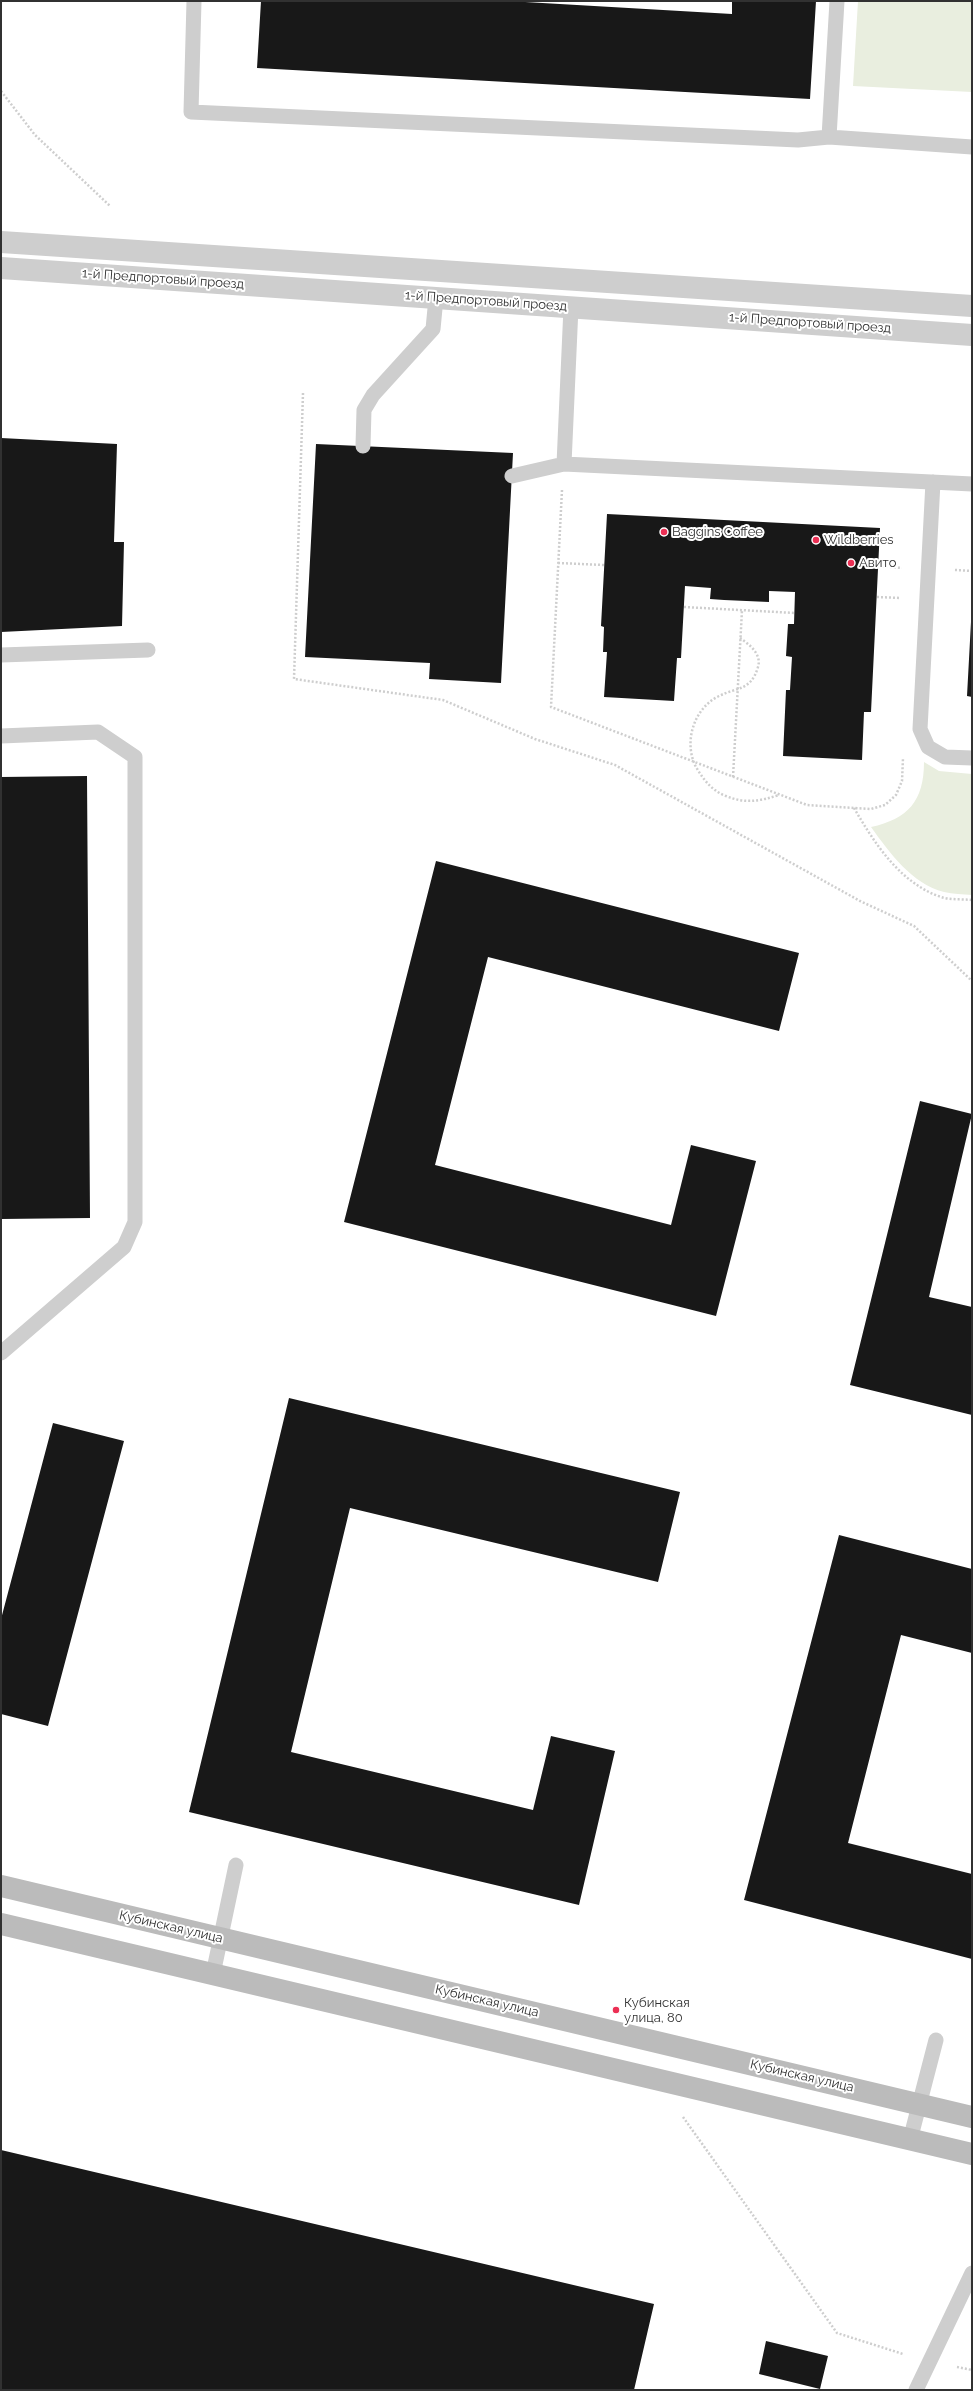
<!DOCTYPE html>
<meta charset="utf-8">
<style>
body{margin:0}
#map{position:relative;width:973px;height:2391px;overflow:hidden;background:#fff;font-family:Raleway,sans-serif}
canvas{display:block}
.frame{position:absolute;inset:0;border:2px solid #313131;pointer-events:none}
</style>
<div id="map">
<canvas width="973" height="2391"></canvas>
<div class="frame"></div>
</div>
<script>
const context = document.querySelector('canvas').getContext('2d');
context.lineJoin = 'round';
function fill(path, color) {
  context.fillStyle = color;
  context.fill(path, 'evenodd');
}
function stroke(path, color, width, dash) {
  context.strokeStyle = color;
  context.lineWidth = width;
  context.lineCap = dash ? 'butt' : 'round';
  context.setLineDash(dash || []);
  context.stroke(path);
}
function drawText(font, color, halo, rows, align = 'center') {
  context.font = font + ' Raleway,sans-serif';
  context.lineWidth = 4;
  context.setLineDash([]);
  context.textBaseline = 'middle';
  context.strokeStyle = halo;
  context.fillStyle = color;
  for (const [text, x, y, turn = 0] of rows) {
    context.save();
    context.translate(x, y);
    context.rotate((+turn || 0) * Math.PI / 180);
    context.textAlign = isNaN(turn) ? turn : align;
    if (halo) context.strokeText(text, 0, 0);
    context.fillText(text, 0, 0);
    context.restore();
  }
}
fill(new Path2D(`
 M 858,1 L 972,1 L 972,92 L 853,86 Z
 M 924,762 L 939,771 L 972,774 L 972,895 C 963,894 953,894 944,892 C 912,884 889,852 871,827 C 908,819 924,801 924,762 Z`), '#e9eedf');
fill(new Path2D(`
 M 261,1 L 508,1 L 732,14 L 732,1 L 816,1 L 810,99 L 257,68 Z
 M 1,438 L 117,444 L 114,542 L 124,542 L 122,626 L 1,632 Z
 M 316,444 L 513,453 L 501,683 L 429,679 L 430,663 L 305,657 Z
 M 607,514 L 880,528 L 871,712 L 864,712 L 862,760 L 783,756 L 786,690 L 790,690 L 792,657 L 786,656 L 788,624 L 794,624 L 795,592 L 769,591 L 769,602 L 724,600 L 710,599 L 711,588 L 685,586 L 681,658 L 677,658 L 674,701 L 604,697 L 607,652 L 603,652 L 604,627 L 601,626 Z
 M 971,622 L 972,622 L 972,697 L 967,696 Z
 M 87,776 L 90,1218 L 1,1219 L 1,777 Z
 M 436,861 L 799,953 L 779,1031 L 488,957 L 435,1165 L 671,1225 L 691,1145 L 756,1161 L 716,1316 L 344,1222 Z
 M 920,1101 L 972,1114 L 929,1297 L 972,1307 L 972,1415 L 850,1385 Z
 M 289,1398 L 680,1492 L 658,1582 L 350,1508 L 291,1752 L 533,1810 L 551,1736 L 615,1751 L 579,1905 L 189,1812 Z
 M 53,1423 L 124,1441 L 48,1726 L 1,1714 L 1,1619 Z
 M 839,1535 L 972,1569 L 972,1653 L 901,1635 L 848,1843 L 972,1874 L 972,1959 L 744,1900 Z
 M 1,2150 L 654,2304 L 634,2390 L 1,2390 Z
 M 766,2341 L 828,2356 L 820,2389 L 759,2374 Z`), '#181818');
stroke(new Path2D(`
 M 1,91 L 35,135 L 110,206
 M 303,393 L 294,679 L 443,700 L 535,739 L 615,765 L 860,901 L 914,926 L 972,981
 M 562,490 L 551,707 L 807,805 L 871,809 L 885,805 L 896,795 L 902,781 L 903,758
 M 558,563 L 604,565
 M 878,566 L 902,568
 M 955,570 L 972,571
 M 877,597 L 901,598
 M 684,607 L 795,613
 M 740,638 C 749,644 762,654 758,667 C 751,691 737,687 719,696 C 694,708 683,742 696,767 C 703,779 712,791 726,796 C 745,804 760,801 779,795
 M 733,777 L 742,610
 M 854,808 C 875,844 900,883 941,897 C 950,900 962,899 972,900
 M 683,2117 L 837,2333 L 903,2354
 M 957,2367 L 972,2370`), '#cecece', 2.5, [2, 2]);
stroke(new Path2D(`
 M 194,1 L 191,112 L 798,140 L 829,137
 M 837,1 L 829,137 L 972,147
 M 363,446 L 364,410 L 373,395 L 433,329 L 436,298
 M 564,464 L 571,307
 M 512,476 L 564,464 L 972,484
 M 933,482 L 920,729 L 928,747 L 945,757 L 972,758
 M 1,655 L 148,650
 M 1,736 L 98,732 L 135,757 L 135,1222 L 124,1247 L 1,1353
 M 213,1974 L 236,1865
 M 910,2140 L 936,2040
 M 916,2390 L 972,2273`), '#cecece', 15);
stroke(new Path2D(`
 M 1,242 L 972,306
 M 1,268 L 972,335`), '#cecece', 22);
stroke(new Path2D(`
 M 1,1886 L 972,2117
 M 1,1924 L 972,2154`), '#bbb', 22);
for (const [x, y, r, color] of [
 [664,532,4,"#ec2f54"],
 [816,540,4,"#ec2f54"],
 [851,563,4,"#ec2f54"],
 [616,2010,4,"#ec2f54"]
]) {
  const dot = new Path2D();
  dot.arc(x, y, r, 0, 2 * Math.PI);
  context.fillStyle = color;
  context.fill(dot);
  stroke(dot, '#fff', 1.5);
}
drawText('13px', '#313131', '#fff', [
 ["1-й Предпортовый проезд",163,279,4],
 ["1-й Предпортовый проезд",486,301,4],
 ["1-й Предпортовый проезд",810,323,4],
 ["Кубинская улица",171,1927,13],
 ["Кубинская улица",487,2001,13],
 ["Кубинская улица",802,2076,13]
]);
drawText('13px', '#313131', '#fff', [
 ["Baggins Coffee",672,532],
 ["Wildberries",824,540],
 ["Авито",859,563],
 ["Кубинская",624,2003],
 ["улица, 80",624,2018]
], 'left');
</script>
